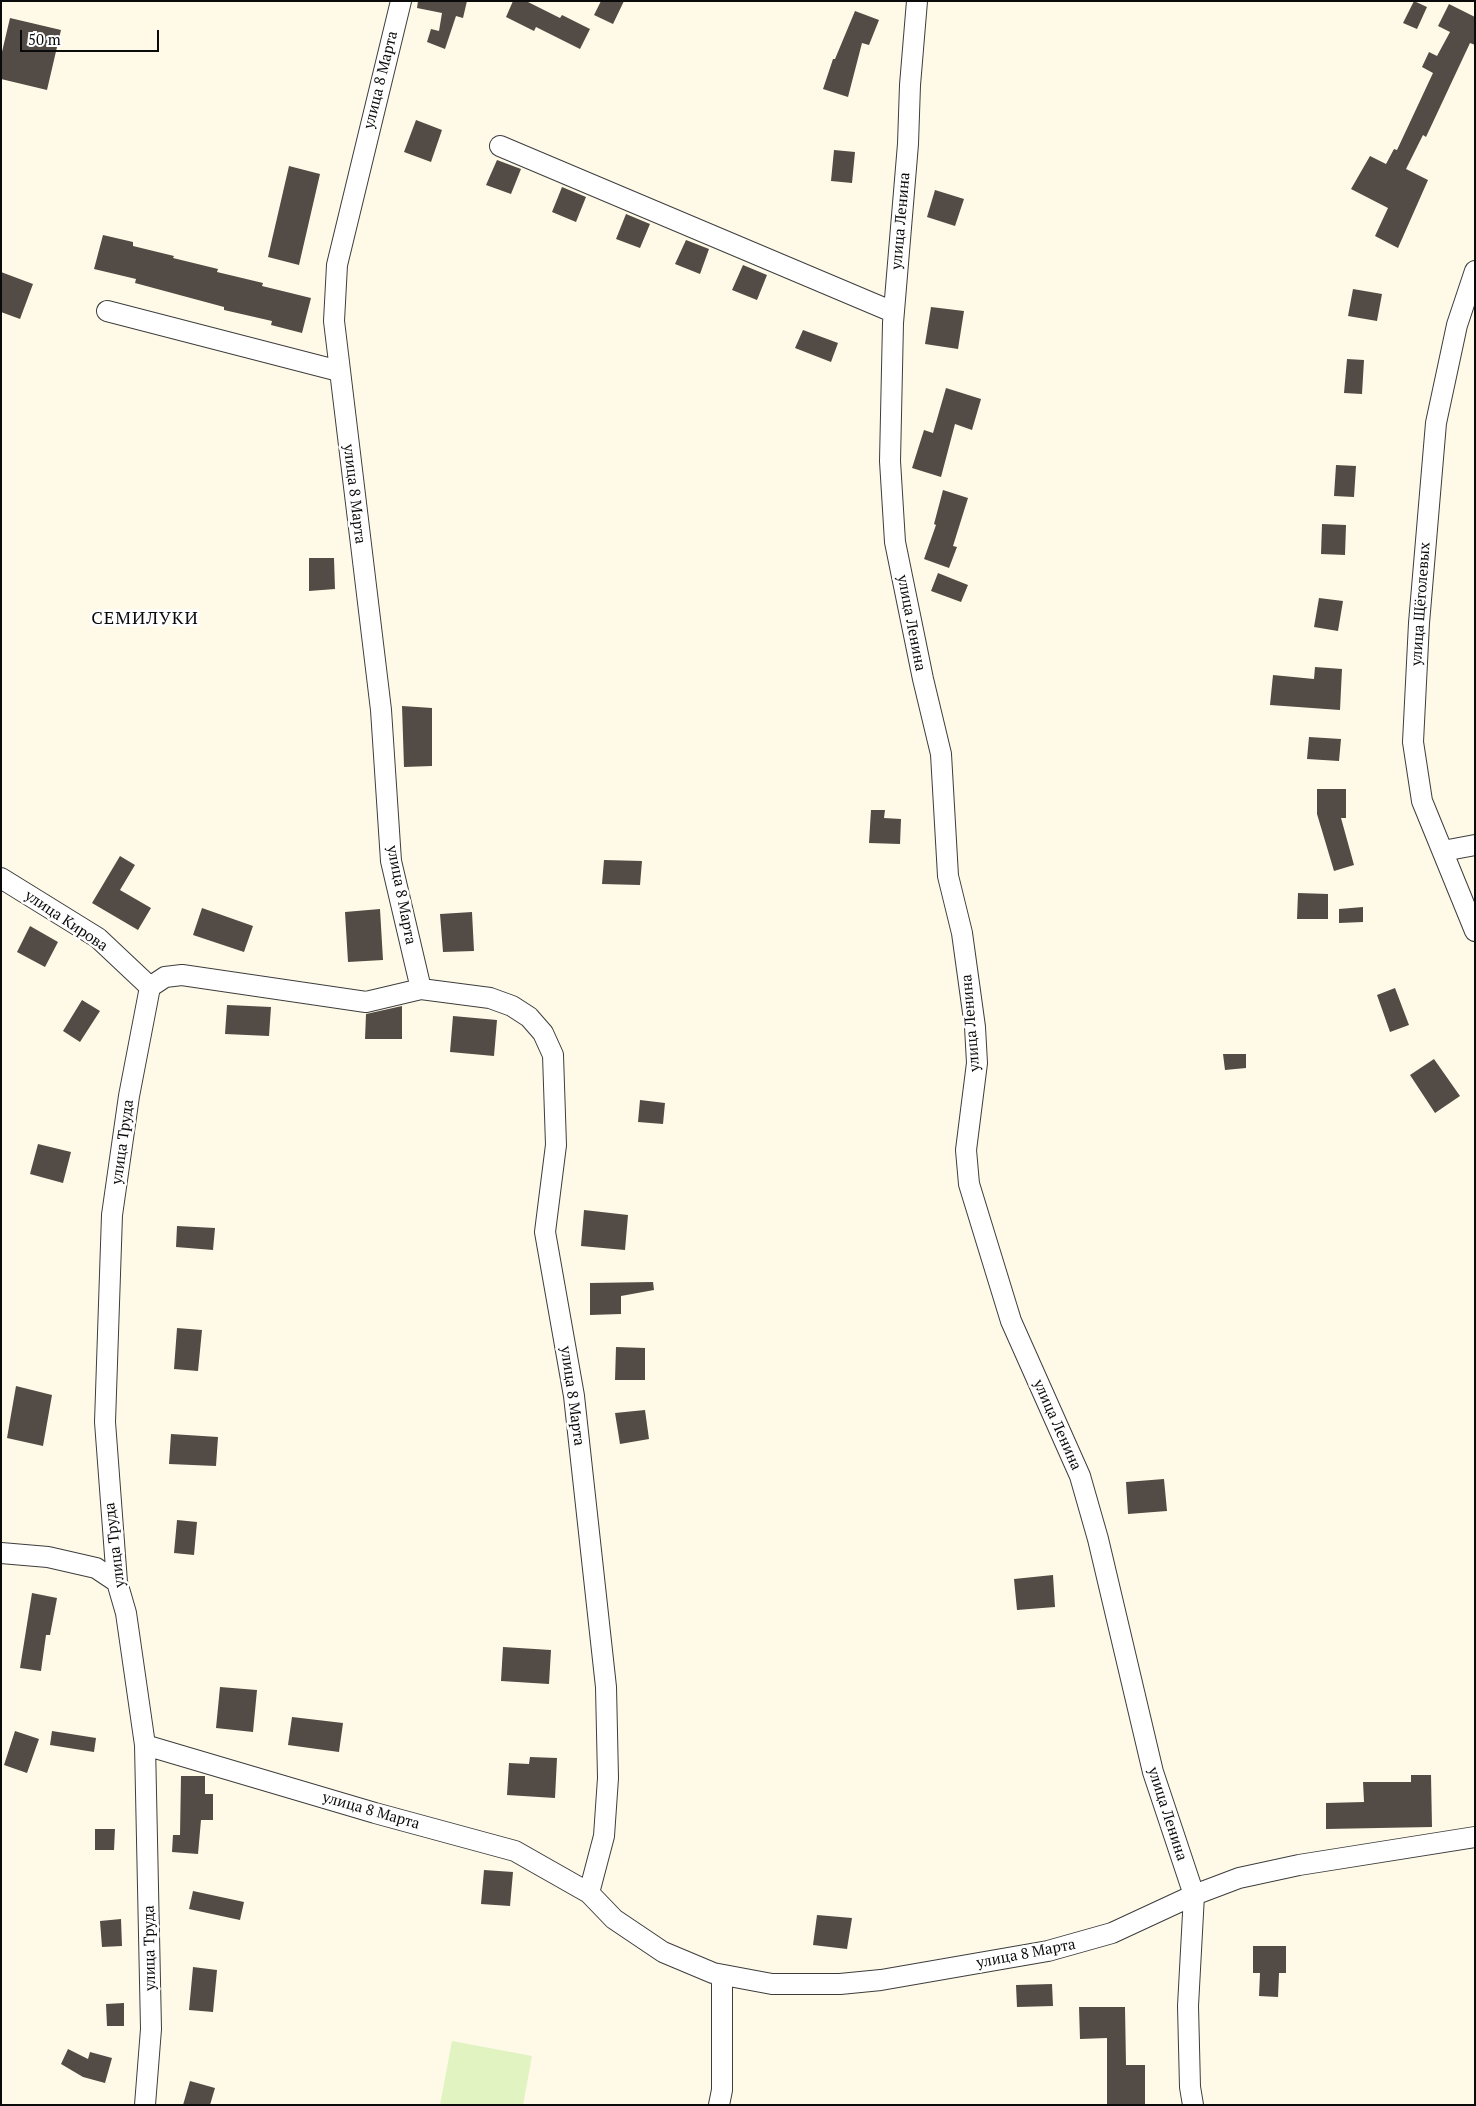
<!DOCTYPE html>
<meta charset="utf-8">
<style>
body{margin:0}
#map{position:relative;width:1476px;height:2106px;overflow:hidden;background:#fffae7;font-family:"PT Serif",serif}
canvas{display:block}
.frame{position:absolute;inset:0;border:2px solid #0a0a0a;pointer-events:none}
.scale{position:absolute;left:20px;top:30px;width:139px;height:22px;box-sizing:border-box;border:2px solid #0a0a0a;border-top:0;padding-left:6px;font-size:15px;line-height:18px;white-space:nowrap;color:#0a0a0a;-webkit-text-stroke:4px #fff;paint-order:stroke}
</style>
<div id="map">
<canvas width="1476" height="2106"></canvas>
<div class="frame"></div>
<div class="scale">50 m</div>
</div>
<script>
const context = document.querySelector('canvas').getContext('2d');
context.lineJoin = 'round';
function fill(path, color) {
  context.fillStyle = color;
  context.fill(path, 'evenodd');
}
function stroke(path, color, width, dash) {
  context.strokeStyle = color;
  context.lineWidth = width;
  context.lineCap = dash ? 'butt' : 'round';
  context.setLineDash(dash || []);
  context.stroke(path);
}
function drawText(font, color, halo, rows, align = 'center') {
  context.font = font + ' "PT Serif",serif';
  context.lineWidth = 5;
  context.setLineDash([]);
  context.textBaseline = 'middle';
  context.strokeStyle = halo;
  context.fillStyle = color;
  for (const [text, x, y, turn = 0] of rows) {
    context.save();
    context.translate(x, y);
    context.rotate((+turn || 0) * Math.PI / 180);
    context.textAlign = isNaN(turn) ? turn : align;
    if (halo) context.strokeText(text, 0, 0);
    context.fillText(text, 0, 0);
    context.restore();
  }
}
fill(new Path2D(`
 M 452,2041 L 532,2056 L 523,2105 L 440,2105 Z`), '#e1f3c0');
fill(new Path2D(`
 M 418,1 L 467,1 L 463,18 L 456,16 L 445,49 L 427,42 L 431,29 L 439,31 L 442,13 L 417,8 Z
 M 513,1 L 526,1 L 560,18 L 562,15 L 590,29 L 580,49 L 536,27 L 534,31 L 506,17 Z
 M 601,1 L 624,1 L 613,24 L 594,15 Z
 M 1414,1 L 1427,7 L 1417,29 L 1403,23 Z
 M 1449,4 L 1475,17 L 1475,45 L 1470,43 L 1426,137 L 1423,135 L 1406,169 L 1428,180 L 1398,248 L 1375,236 L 1388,208 L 1351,189 L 1370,156 L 1386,164 L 1394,149 L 1397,150 L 1433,73 L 1422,67 L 1429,52 L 1437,56 L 1450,32 L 1438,26 Z
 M 855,11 L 879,20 L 869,45 L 862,43 L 848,97 L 823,89 L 833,59 L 835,59 Z
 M 10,18 L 61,30 L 47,90 L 1,79 L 1,56 Z
 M 416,120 L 442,130 L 431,162 L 404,152 Z
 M 834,150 L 855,152 L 852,183 L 831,181 Z
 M 497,160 L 521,169 L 511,194 L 486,185 Z
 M 289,166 L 320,174 L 299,265 L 268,257 Z
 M 562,187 L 586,197 L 576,222 L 552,212 Z
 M 935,190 L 964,199 L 955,226 L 927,217 Z
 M 626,214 L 650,224 L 640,248 L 616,239 Z
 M 103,235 L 133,242 L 133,246 L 174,256 L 173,258 L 218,269 L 217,272 L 263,283 L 262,286 L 311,298 L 302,333 L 271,325 L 272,321 L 224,310 L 224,307 L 135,283 L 136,279 L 94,269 Z
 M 686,240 L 709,249 L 700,274 L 675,264 Z
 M 743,265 L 767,275 L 757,300 L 732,290 Z
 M 1,272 L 33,284 L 20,319 L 1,312 Z
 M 1353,289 L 1382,294 L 1377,321 L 1348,316 Z
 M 931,307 L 964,311 L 958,349 L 925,344 Z
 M 803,330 L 838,343 L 831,362 L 795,348 Z
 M 1347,359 L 1364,360 L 1362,394 L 1344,393 Z
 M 946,388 L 981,399 L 972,430 L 955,424 L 941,477 L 912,468 L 924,430 L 933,433 Z
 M 1336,465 L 1356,466 L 1354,497 L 1334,496 Z
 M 943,490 L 968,498 L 953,546 L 957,547 L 949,568 L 924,559 L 936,525 L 934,524 Z
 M 1322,524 L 1346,525 L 1345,555 L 1321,554 Z
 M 309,558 L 334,558 L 335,589 L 309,591 Z
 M 938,573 L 968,585 L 961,602 L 931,591 Z
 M 1319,598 L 1343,601 L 1338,631 L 1314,627 Z
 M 1315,667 L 1342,669 L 1340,710 L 1270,705 L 1273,675 L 1314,679 Z
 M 402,706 L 432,708 L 432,766 L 404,767 Z
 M 1309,737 L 1341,739 L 1339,761 L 1307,759 Z
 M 1317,789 L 1346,789 L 1346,818 L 1341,818 L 1354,865 L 1334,871 L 1317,814 Z
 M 871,810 L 885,810 L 884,818 L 901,819 L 900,844 L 869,843 Z
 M 120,856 L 135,865 L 120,890 L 151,908 L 138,930 L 92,903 Z
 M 604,860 L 642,861 L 640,885 L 602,884 Z
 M 1298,893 L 1328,894 L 1328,919 L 1297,919 Z
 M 1363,907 L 1363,922 L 1339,923 L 1339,909 Z
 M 202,908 L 253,926 L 244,952 L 193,935 Z
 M 380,909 L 383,960 L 348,962 L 345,912 Z
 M 472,912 L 474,951 L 443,952 L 440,914 Z
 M 30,926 L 58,942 L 45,967 L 17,952 Z
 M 1395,988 L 1409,1025 L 1390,1032 L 1377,995 Z
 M 82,1000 L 100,1011 L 80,1042 L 63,1031 Z
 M 227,1005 L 271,1007 L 269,1036 L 225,1034 Z
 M 402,1006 L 402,1039 L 365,1039 L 366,1014 Z
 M 453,1016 L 497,1020 L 494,1056 L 450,1052 Z
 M 1223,1054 L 1246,1054 L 1246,1068 L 1225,1070 Z
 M 1434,1059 L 1460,1096 L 1435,1113 L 1410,1075 Z
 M 640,1100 L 665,1103 L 663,1124 L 638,1122 Z
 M 38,1144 L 71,1152 L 63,1183 L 30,1174 Z
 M 584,1210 L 628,1215 L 625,1250 L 581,1246 Z
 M 177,1226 L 215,1228 L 213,1250 L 176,1247 Z
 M 653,1282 L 654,1290 L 621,1296 L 621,1314 L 590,1315 L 590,1283 Z
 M 177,1328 L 202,1330 L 198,1371 L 174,1369 Z
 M 616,1347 L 645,1348 L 645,1380 L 615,1380 Z
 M 16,1386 L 52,1395 L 43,1446 L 7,1438 Z
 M 645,1410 L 649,1439 L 620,1444 L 615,1413 Z
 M 171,1434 L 218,1437 L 216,1466 L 169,1464 Z
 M 1164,1479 L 1167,1511 L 1128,1514 L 1126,1482 Z
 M 177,1520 L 197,1522 L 194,1555 L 174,1553 Z
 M 1053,1575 L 1055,1607 L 1017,1610 L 1014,1579 Z
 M 32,1593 L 57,1598 L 50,1635 L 46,1635 L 41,1671 L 20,1668 Z
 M 503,1647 L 551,1650 L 549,1684 L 501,1681 Z
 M 220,1687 L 257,1690 L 253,1732 L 216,1728 Z
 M 292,1717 L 343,1723 L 339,1752 L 288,1745 Z
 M 15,1731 L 39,1739 L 27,1773 L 4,1765 Z
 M 52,1731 L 96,1738 L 94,1752 L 50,1745 Z
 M 530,1757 L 557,1758 L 555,1798 L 507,1795 L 509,1763 L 529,1764 Z
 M 1411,1775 L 1431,1775 L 1432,1827 L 1326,1829 L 1326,1803 L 1364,1802 L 1363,1782 L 1411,1782 Z
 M 181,1776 L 205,1776 L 205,1794 L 213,1794 L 213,1820 L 201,1820 L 198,1854 L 172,1852 L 173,1835 L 180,1835 Z
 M 95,1829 L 115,1829 L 114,1850 L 95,1850 Z
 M 484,1870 L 513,1872 L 510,1906 L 481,1904 Z
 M 193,1891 L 244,1902 L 240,1920 L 189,1909 Z
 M 817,1915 L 852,1918 L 847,1949 L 813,1945 Z
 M 121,1919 L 122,1946 L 102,1947 L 100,1921 Z
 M 1253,1946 L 1286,1946 L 1286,1973 L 1279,1973 L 1278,1997 L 1259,1996 L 1260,1973 L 1253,1973 Z
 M 193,1967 L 217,1970 L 213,2012 L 189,2010 Z
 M 1052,1984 L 1053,2006 L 1017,2007 L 1016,1985 Z
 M 124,2003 L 124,2026 L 107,2026 L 106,2004 Z
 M 1079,2007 L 1125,2007 L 1126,2065 L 1145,2065 L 1145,2105 L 1107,2105 L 1107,2038 L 1080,2039 Z
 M 68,2049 L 88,2059 L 90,2052 L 112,2058 L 105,2083 L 83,2077 L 61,2064 Z
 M 190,2081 L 215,2088 L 210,2105 L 183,2105 Z`), '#534b45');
const minor = new Path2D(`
 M 401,1 L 337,265 L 334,321 L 381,710 L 391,861 L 421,989
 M 917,1 L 910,85 L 908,144 L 893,323 L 890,461 L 895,542 L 923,679 L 941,754 L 948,876 L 962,933 L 975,1027 L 977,1063 L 966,1150 L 969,1184 L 1011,1321 L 1080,1476 L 1098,1539 L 1153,1772 L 1194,1895 L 1188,2006 L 1190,2087 L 1193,2105
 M 500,146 L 893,312
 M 1475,271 L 1457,325 L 1436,423 L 1419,623 L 1413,742 L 1422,801 L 1475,931
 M 107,311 L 339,371
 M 1443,851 L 1475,845
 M 1,878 L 98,938 L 150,987
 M 150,987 L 165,977 L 182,975 L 366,1002 L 421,989 L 490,998 L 512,1006 L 529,1017 L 543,1033 L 553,1055 L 556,1145 L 545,1232 L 574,1396 L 606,1687 L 608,1778 L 604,1836 L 589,1893
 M 1,1553 L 48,1557 L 96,1568 L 117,1582
 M 145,1745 L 375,1813 L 515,1851 L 589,1893 L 614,1919 L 663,1952 L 713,1973 L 772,1984 L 840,1984 L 881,1980 L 1048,1951 L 1112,1933 L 1194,1895 L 1239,1878 L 1299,1865 L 1475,1837
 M 145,2105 L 151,2029 L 145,1745 L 126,1613 L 117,1582 L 105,1422 L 112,1215 L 129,1096 L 150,987
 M 719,2105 L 722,2090 L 722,1975`);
stroke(minor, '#3d3d3d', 22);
stroke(minor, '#fff', 20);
drawText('15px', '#0a0a0a', '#fff', [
 ["улица 8 Марта",381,80,-76],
 ["улица Ленина",901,221,-85],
 ["улица 8 Марта",354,494,83],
 ["улица Щёголевых",1421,604,-86],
 ["улица Ленина",911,623,79],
 ["улица 8 Марта",401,895,79],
 ["улица Кирова",66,921,34],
 ["улица Ленина",971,1023,-95],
 ["улица Труда",123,1142,-82],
 ["улица 8 Марта",572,1396,82],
 ["улица Ленина",1057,1425,66],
 ["улица Труда",115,1545,-97],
 ["улица 8 Марта",371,1811,16],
 ["улица Ленина",1167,1814,72],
 ["улица Труда",150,1948,-91],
 ["улица 8 Марта",1026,1954,-11]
]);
context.letterSpacing = '1px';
drawText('18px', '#0a0a0a', '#fff', [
 ["СЕМИЛУКИ",145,619]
]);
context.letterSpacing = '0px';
</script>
